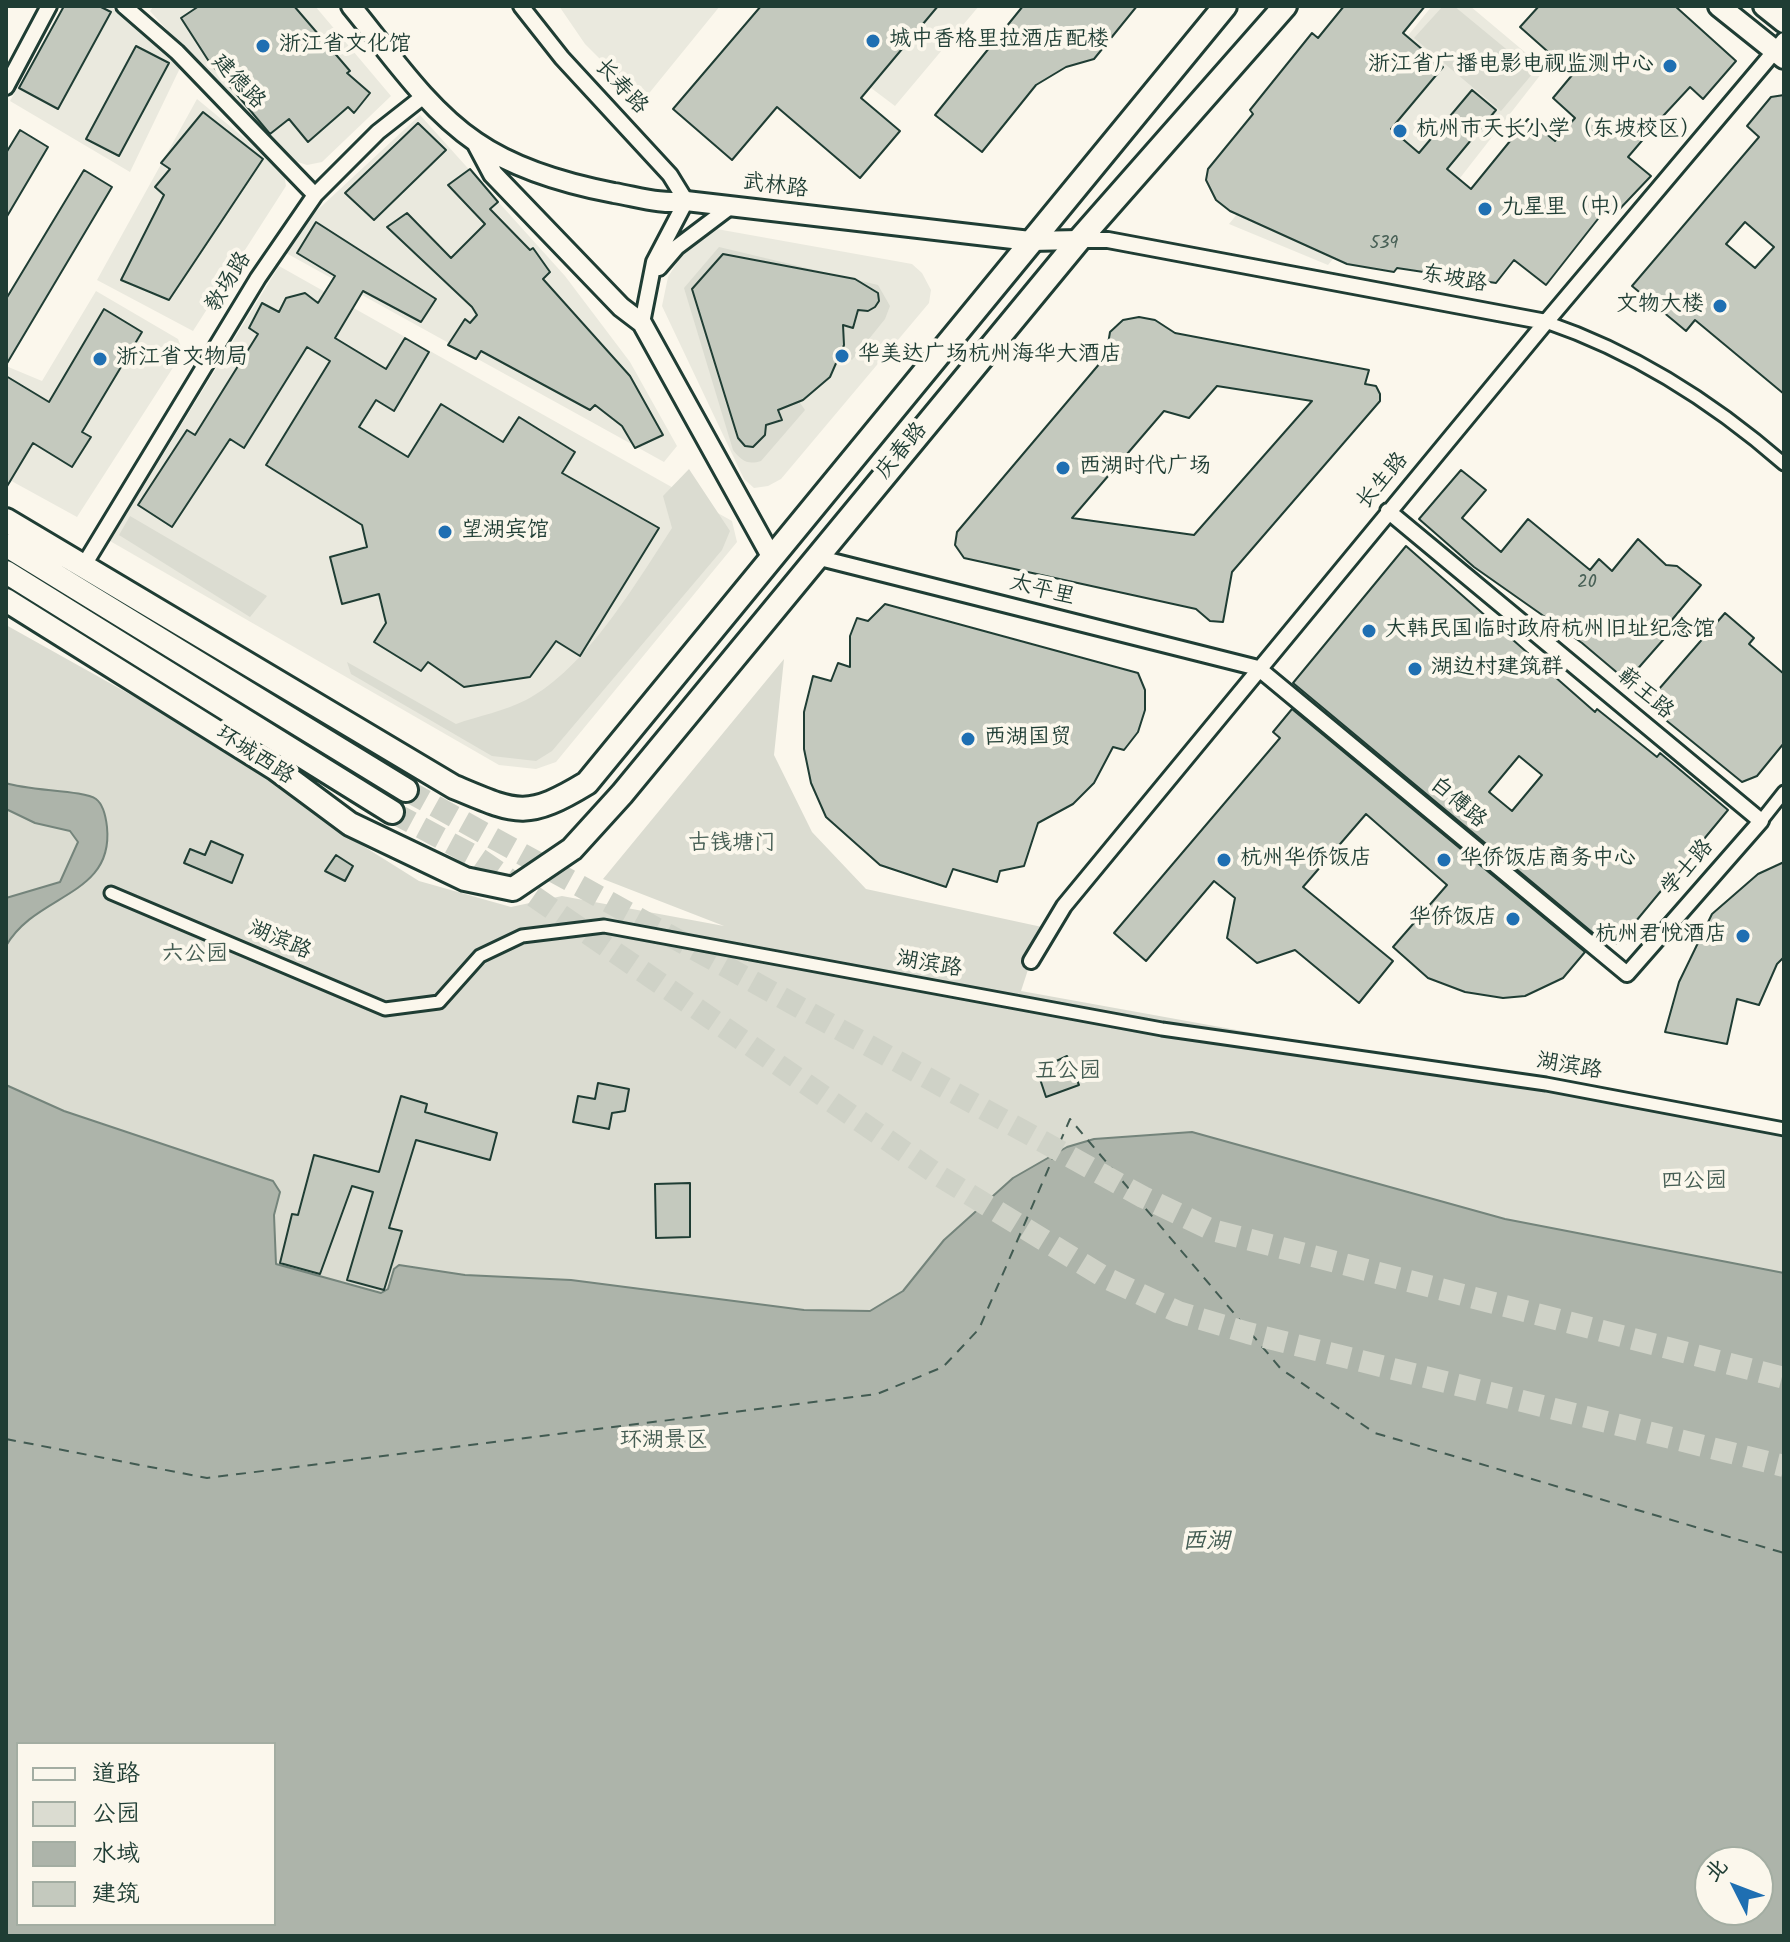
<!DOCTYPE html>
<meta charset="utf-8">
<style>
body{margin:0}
#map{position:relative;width:1790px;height:1942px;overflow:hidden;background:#fbf7ec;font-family:Kalam,"LXGW WenKai TC",sans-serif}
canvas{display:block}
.frame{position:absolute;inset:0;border:8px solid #1f3d34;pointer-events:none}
.legend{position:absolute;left:16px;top:1742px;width:260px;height:184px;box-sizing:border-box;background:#fbf7ec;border:2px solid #a3ada2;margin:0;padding:10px 14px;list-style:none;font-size:24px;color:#1f3d34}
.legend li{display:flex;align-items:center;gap:16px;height:40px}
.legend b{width:40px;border:2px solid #a3ada2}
.north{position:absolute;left:1694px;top:1846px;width:80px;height:80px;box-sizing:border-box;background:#fbf7ec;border:2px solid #a3ada2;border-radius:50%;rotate:312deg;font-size:22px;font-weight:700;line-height:32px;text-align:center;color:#1f3d34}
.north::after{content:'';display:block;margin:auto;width:28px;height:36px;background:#1f6fb2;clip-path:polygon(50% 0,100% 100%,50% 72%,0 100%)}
</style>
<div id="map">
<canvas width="1790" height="1942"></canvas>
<div class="frame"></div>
<ul class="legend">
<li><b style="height:10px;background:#fbf7ec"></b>道路</li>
<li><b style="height:22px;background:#dbdcd1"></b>公园</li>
<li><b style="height:22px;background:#adb4aa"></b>水域</li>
<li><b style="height:22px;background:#c4c9be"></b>建筑</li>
</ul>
<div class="north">北</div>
</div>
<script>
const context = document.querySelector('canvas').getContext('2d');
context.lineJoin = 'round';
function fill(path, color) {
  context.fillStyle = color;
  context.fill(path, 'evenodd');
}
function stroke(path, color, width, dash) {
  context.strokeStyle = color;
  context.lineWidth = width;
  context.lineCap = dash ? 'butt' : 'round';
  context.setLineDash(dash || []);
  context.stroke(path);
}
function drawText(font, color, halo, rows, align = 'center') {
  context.font = font + ' Kalam,"LXGW WenKai TC",sans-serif';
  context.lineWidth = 8;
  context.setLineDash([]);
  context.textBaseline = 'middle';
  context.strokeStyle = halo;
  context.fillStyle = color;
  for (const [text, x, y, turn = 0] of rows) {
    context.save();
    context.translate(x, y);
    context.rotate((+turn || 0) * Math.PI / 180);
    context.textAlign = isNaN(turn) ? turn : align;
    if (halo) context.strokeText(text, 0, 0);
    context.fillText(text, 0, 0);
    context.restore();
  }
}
fill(new Path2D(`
 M 63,6 L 110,6 L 181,66 L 130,172 L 10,101 Z
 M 154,6 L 315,6 L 391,96 L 322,162 L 307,165 L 289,159 L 274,149 L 150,11 Z
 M 559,6 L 720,6 L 646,97 L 620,79 L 585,44 Z
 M 762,6 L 979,6 L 895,106 Z
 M 1432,6 L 1470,6 L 1545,69 L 1428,219 L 1391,188 L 1328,265 L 1229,224 L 1360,63 L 1376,75 Z
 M 197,99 L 272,161 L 284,173 L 286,186 L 193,331 L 97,280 Z
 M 420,115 L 565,276 L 630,362 L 677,446 L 664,462 L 286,253 L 311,216 Z
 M 700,226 L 912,264 L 922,273 L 931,290 L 929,303 L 781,479 L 768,486 L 754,488 L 744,479 L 662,306 L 668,277 Z
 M 279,266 L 732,521 L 737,542 L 556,762 L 536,769 L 499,765 L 110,541 Z
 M 96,291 L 178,339 L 183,352 L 77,517 L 6,478 L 6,366 L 42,381 Z`), '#eae9de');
fill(new Path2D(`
 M 1443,6 L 1454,6 L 1534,72 L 1501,111 L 1414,38 Z
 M 719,247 L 878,285 L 890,306 L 885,319 L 852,360 L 833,345 L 793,393 L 805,410 L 761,461 C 747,465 742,461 733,450 L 684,288 Z
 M 689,469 L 730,531 L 722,550 L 552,751 L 536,761 L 492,756 L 351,674 L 347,662 L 456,724 C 478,716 505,711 526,700 C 586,669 636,583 672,528 L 663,496 Z
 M 130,516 L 267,596 L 250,617 L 119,535 Z
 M 6,625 L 251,762 L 344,834 L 419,881 L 511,907 L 562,896 L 724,926 L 603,879 L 784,659 L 774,755 L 812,832 L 866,889 L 1042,927 L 1021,991 L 1784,1129 L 1784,1936 L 6,1936 ZM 18,1744 L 274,1744 L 274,1924 L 18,1924 ZM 1710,1862 L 1758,1862 L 1758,1910 L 1710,1910 Z`), '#dbdcd1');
const water = new Path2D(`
 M 6,783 C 28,791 84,790 96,799 C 104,805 106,818 107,827 C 114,897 36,893 6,946 L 6,898 L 60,882 L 78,842 L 70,831 L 35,823 L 6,809 Z
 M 6,1085 L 64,1111 L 273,1181 L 280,1192 L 274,1215 L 276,1264 L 381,1293 L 388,1289 L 394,1269 L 399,1265 L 465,1275 L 571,1280 L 804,1310 L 870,1311 L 903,1291 L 944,1240 L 1013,1178 L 1067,1147 L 1094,1139 L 1192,1132 L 1505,1219 L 1784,1273 L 1784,1936 L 6,1936 ZM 18,1744 L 274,1744 L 274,1924 L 18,1924 ZM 1710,1862 L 1758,1862 L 1758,1910 L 1710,1910 Z`);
fill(water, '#adb4aa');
stroke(water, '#74847b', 2);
stroke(new Path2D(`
 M 6,1439 L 207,1478 L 877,1394 L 943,1367 L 979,1329 L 1070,1119 L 1281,1369 L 1375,1433 L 1784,1553`), '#425b52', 2, [10, 8]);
const building = new Path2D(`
 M 64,6 L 99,6 L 111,12 L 58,109 L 19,88 Z
 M 199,6 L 294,6 L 350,71 L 347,73 L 370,93 L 354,113 L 348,107 L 308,142 L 289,119 L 270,134 L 208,60 L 181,18 Z
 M 761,6 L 938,6 L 861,98 L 900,131 L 860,178 L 777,107 L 732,160 L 673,109 Z
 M 1023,6 L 1137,6 L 1094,59 L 1066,67 L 1036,85 L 982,152 L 935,115 Z
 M 1344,6 L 1425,6 L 1403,33 L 1443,67 L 1391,129 L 1419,153 L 1472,90 L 1496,110 L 1447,169 L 1471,189 L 1528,119 L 1555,141 L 1575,118 L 1553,98 L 1573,74 L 1520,27 L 1539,6 L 1675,6 L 1736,61 L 1703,99 L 1690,87 L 1664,115 L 1628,157 L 1651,176 L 1613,216 L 1605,210 L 1546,285 L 1514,260 L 1496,283 L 1397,268 L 1394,272 L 1347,264 L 1230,211 L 1216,200 L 1206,180 L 1208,169 L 1253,114 L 1250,110 L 1312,33 L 1318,38 Z
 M 136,46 L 169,63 L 119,156 L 86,139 Z
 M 1784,95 L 1784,394 L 1695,320 L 1686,331 L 1632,286 L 1759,137 L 1747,126 L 1771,97 ZM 1745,222 L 1774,247 L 1755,268 L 1726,244 Z
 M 203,112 L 263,159 L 169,300 L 121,280 L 164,195 L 155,187 L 170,169 L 161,163 Z
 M 418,123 L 446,150 L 374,220 L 345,193 Z
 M 20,130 L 48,147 L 6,218 L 6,153 Z
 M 470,169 L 498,202 L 490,209 L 530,250 L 533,248 L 550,272 L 543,279 L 630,376 L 663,435 L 635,448 L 622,426 L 595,405 L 590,410 L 481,351 L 476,359 L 448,345 L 465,319 L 470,323 L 477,315 L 472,307 L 387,227 L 407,213 L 451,258 L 485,224 L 448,185 Z
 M 84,170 L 112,187 L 6,365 L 6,299 Z
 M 316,222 L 436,299 L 421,322 L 363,291 L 335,338 L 386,369 L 405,338 L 429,352 L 394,411 L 376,400 L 359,427 L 408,457 L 441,404 L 503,442 L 519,417 L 575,452 L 562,473 L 659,528 L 580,656 L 556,641 L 530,677 L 464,687 L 428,662 L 421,671 L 374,642 L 386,623 L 379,594 L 342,604 L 330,557 L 367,547 L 362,525 L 266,465 L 330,361 L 307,347 L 244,448 L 230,439 L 172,527 L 138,505 L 187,430 L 195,435 L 258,334 L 249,328 L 262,303 L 279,312 L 286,298 L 305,293 L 318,303 L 335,276 L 297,253 Z
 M 723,254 L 855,279 L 878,293 L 879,301 L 875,307 L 868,311 L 858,310 L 853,328 L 843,325 L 844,345 L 830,377 L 803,400 L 778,410 L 782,420 L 766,425 L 765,435 L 753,447 L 745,446 L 738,438 L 692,289 Z
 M 104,309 L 142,332 L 82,432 L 91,437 L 72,467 L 33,443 L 6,488 L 6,376 L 49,402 Z
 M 1139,317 L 1155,320 L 1175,333 L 1369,370 L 1365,384 L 1376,386 L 1380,394 L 1380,401 L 1232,572 L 1223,622 L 1210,621 L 1196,609 L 964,558 L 955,545 L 957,532 L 1106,356 L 1110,332 L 1123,320 ZM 1217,386 L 1312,401 L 1194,535 L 1072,518 L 1164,411 L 1189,418 Z
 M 1461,470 L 1486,490 L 1462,518 L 1501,552 L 1528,519 L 1590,570 L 1599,559 L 1612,571 L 1638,539 L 1666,565 L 1677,566 L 1701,585 L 1666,627 L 1670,632 L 1627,681 L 1582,643 L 1474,567 L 1419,519 Z
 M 1406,546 L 1595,712 L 1597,709 L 1657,757 L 1660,753 L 1728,810 L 1617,944 L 1603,932 L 1598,937 L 1293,683 ZM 1519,756 L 1542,775 L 1512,811 L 1489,792 Z
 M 885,604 L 1138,673 L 1145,690 L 1145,710 L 1138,732 L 1124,750 L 1113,747 L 1094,783 L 1073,804 L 1038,823 L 1024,866 L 1000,871 L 997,882 L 953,869 L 946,887 L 880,865 L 826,817 L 811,783 L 804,749 L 804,712 L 813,676 L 831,681 L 838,663 L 850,667 L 850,636 L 857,618 L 868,621 Z
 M 1725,613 L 1754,638 L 1749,644 L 1784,674 L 1784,743 L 1757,776 L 1742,782 L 1646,704 Z
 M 1292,709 L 1585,952 L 1563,978 L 1525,996 L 1503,998 L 1465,992 L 1428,978 L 1393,947 L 1447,885 L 1366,814 L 1303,887 L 1393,961 L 1359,1003 L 1295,950 L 1257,963 L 1227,938 L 1235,898 L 1214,881 L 1146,961 L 1114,933 L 1280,738 L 1273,732 Z
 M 211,841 L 243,855 L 232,883 L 184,863 L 190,849 L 205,855 Z
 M 336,855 L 353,866 L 345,881 L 325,871 Z
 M 1784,862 L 1784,957 L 1777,964 L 1759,1005 L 1737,999 L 1727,1044 L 1665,1032 L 1679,982 L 1712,914 L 1758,874 Z
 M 1067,1056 L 1079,1085 L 1046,1097 L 1037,1070 Z
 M 598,1083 L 629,1089 L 625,1111 L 612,1113 L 609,1129 L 573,1122 L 578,1096 L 595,1099 Z
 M 401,1096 L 427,1104 L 425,1112 L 497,1133 L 490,1160 L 416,1140 L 389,1228 L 402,1231 L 384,1290 L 347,1280 L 373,1192 L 352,1186 L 320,1274 L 280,1263 L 292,1214 L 298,1215 L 314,1155 L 379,1172 Z
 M 690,1183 L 690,1237 L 656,1238 L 655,1184 Z`);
fill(building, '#c4c9be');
stroke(building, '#1f3d34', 2);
stroke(new Path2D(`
 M 406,790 L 1143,1197 L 1212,1230 L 1784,1378
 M 392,812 L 478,858 L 941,1177 L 1104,1277 L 1178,1312 L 1248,1333 L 1784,1466`), '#cfd2c7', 22, [22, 11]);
const pedestrian = new Path2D(`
 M 1546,322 C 1634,352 1714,403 1784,464
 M 1761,821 L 1784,792
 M 111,893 L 385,1009 L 439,1002 L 480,956 L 522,936 L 604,926 L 1162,1029 L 1546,1084 L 1784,1129`);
const minor = new Path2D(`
 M 124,6 L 177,52 L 315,195
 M 521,6 L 562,58 L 670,175 L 686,201 L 654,262 L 642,323
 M 6,87 L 49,6
 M 1079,240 L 1108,240 L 1546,322
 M 659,268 L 677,247 L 730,207
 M 816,557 L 1258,668 L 1627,974 L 1761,821 L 1388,511
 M 84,565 L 258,278 L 315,195 L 378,132 L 425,95
 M 1031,961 L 1064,906 L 1546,322 L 1784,40`);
const tertiary = new Path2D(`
 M 351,6 C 389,52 426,108 476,142 C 515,169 567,184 614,193 C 638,197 662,205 686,201 L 1030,241 L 1079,240
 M 476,142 L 493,174 L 621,307 L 642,323 L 772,558`);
const secondary = new Path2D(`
 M 1719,6 L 1784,58
 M 1764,6 L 1784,22`);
const primary = new Path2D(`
 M 6,520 L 454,787 C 516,813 526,820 587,783 L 1225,6
 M 6,545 L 406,790
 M 6,572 L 392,812
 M 6,600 L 276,769 L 350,824 L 465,879 L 513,889 L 572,849 L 622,794 L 1079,240 L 1285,6`);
stroke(pedestrian, '#1f3d34', 17);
stroke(minor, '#1f3d34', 20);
stroke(tertiary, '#1f3d34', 24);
stroke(secondary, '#1f3d34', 26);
stroke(primary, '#1f3d34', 28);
stroke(pedestrian, '#fbf7ec', 11);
stroke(minor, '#fbf7ec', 14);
stroke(tertiary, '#fbf7ec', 18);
stroke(secondary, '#fbf7ec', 20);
stroke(primary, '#fbf7ec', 22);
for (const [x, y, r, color] of [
 [873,41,8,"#1f6fb2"],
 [263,46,8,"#1f6fb2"],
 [1670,66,8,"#1f6fb2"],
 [1400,131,8,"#1f6fb2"],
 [1485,209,8,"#1f6fb2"],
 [1720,306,8,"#1f6fb2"],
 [842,356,8,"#1f6fb2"],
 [100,359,8,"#1f6fb2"],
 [1063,468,8,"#1f6fb2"],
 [445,532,8,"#1f6fb2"],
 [1369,631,8,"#1f6fb2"],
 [1415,669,8,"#1f6fb2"],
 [968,739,8,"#1f6fb2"],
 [1224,860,8,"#1f6fb2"],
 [1444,860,8,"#1f6fb2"],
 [1513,919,8,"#1f6fb2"],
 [1743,936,8,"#1f6fb2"]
]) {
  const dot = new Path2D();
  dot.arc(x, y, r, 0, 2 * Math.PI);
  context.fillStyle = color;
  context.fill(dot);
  stroke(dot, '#fbf7ec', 3);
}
drawText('18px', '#486056', null, [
 ["539",1384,245],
 ["20",1587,584]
]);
drawText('22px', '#1f3d34', '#fbf7ec', [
 ["城中香格里拉酒店配楼",889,41],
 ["浙江省文化馆",279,46],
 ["浙江省广播电影电视监测中心",1654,66,"right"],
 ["杭州市天长小学（东坡校区）",1416,131],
 ["九星里（中）",1501,209],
 ["文物大楼",1704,306,"right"],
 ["华美达广场杭州海华大酒店",858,356],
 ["浙江省文物局",116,359],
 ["西湖时代广场",1079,468],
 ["望湖宾馆",461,532],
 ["大韩民国临时政府杭州旧址纪念馆",1385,631],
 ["湖边村建筑群",1431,669],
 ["西湖国贸",984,739],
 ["杭州华侨饭店",1240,860],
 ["华侨饭店商务中心",1460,860],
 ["华侨饭店",1497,919,"right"],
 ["杭州君悦酒店",1727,936,"right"]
], 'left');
drawText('22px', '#1f3d34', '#fbf7ec', [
 ["建德路",237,83,46],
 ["长寿路",620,88,47],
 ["武林路",775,188,7],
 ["东坡路",1454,281,10],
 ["教场路",230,283,-58],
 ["庆春路",903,452,-50],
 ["长生路",1384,482,-50],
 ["太平里",1042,592,14],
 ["蕲王路",1644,695,40],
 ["环城西路",254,757,33],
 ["白傅路",1457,804,40],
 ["学士路",1689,869,-49],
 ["湖滨路",279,942,23],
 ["湖滨路",929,966,10],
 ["湖滨路",1569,1068,10]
]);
drawText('22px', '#455d53', '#fbf7ec', [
 ["古钱塘门",732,845],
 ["六公园",195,956],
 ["五公园",1068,1073],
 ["四公园",1694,1183],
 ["环湖景区",664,1442]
]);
drawText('italic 24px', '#425b52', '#fbf7ec', [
 ["西湖",1206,1544]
]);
</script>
